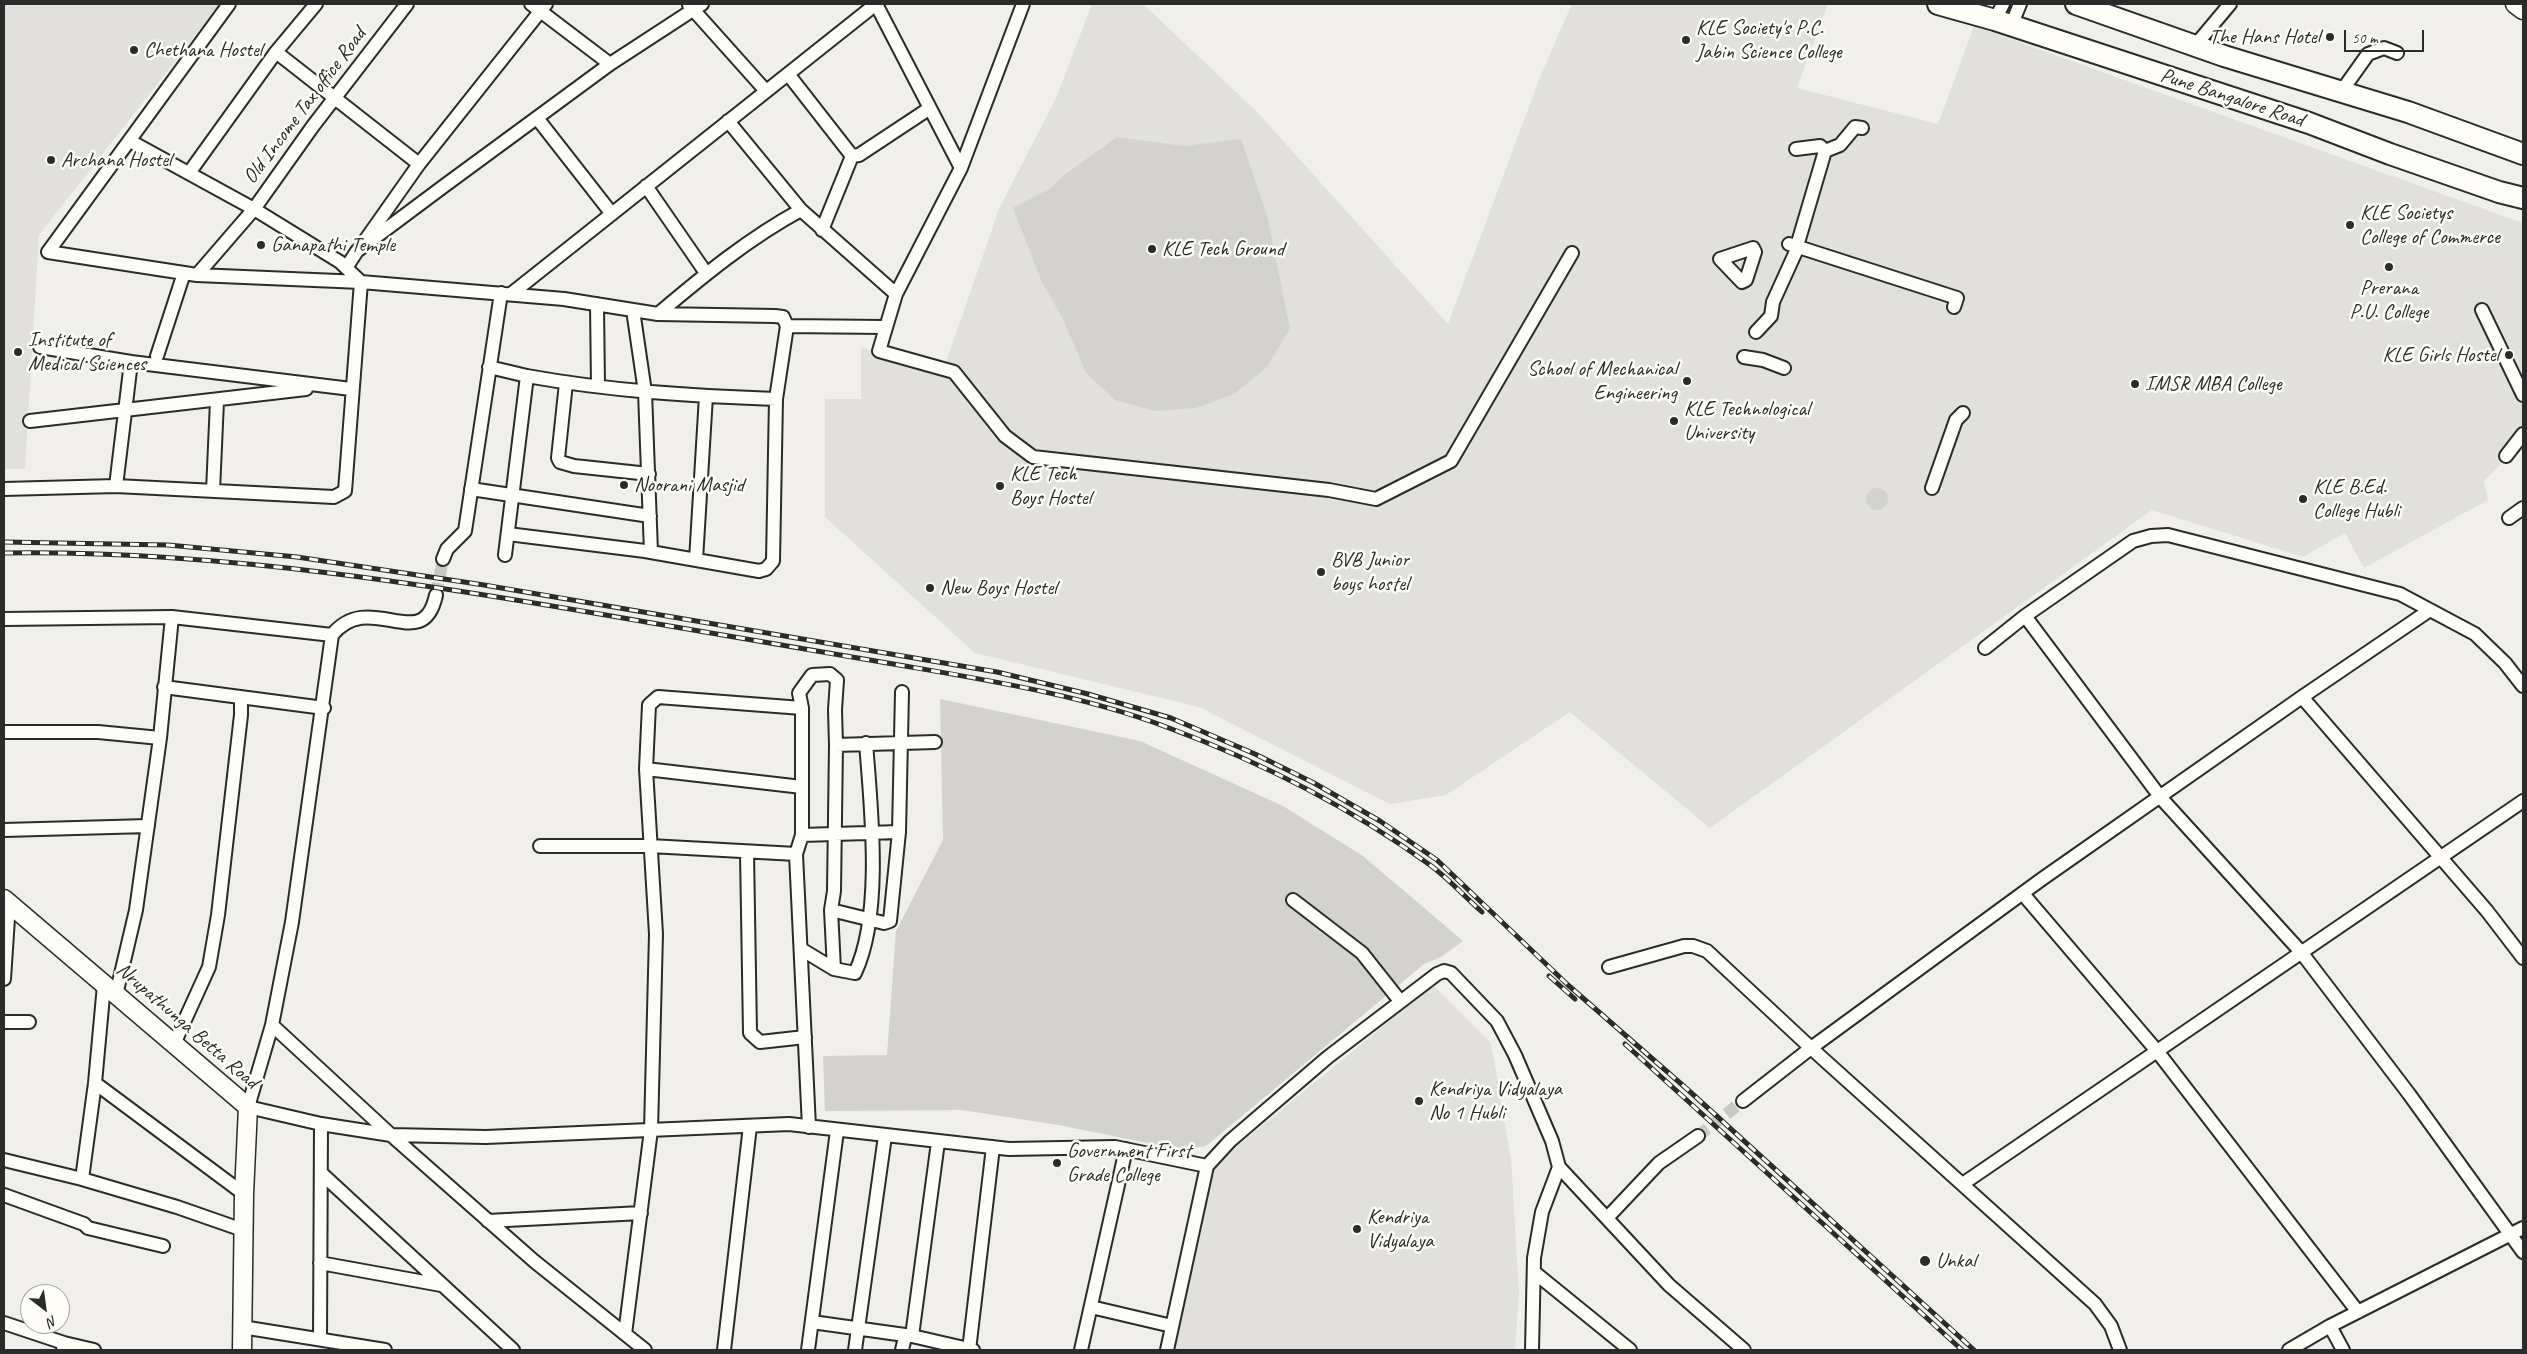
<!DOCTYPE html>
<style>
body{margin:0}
#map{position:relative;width:2527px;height:1354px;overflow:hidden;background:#f0efeb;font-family:Caveat,sans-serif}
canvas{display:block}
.frame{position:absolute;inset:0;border:5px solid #2b2b2b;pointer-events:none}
.north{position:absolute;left:20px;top:1284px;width:50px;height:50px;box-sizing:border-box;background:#fdfcf7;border:1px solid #a9a8a5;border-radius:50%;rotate:150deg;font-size:14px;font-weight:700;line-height:20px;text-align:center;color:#2b2b2b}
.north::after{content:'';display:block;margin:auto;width:18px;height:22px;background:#2b2b2b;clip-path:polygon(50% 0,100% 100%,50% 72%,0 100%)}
.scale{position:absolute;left:2344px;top:30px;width:80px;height:22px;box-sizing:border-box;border:2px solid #2b2b2b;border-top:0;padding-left:6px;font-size:15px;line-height:18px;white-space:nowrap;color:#2b2b2b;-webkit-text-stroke:4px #fdfcf7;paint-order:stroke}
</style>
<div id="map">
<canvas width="2527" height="1354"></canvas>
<div class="frame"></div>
<div class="north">N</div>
<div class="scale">50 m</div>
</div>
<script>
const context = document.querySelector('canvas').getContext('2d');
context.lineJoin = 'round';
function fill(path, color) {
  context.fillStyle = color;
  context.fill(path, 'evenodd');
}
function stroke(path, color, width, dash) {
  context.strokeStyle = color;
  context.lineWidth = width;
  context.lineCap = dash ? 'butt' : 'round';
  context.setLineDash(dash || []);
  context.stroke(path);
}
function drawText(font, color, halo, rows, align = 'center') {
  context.font = font + ' Caveat,sans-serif';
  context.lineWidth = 5;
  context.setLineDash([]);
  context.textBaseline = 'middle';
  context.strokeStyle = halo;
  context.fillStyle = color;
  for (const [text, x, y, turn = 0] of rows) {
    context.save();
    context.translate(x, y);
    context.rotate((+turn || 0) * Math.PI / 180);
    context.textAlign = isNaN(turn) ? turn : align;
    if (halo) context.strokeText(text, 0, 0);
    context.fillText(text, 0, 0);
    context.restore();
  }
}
fill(new Path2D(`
 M 4,4 L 220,4 L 39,235 L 25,469 L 4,469 Z
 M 1092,4 L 1143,4 L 1257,112 L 1448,324 L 1540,77 L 1572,4 L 1828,4 L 1797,88 L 1938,124 L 1974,26 L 2523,223 L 2523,442 L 2484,481 L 2488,500 L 2364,568 L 2345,533 L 2303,557 L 2152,510 L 1710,828 L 1570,712 L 1446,795 L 1390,804 L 1199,707 L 975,653 L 825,517 L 825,399 L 861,399 L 861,347 L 942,374 L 999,209 L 1056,98 Z
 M 1433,985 L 1491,1043 L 1511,1159 L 1519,1292 L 1515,1350 L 1173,1350 L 1213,1166 Z`), '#e1e0dc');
fill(new Path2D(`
 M 1117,137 L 1184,146 L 1241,139 L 1267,215 L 1290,329 L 1266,368 L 1234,394 L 1196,408 L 1155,411 L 1115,400 L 1086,373 L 1064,321 L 1042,282 L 1013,208 L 1051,188 L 1063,176 Z
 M1866 499a11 11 0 1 1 22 0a11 11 0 1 1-22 0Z
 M 940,699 L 1140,741 L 1283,806 L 1363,856 L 1463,941 L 1441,957 L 1424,964 L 1206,1146 L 1183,1150 L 1058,1125 L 962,1110 L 825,1111 L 823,1056 L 887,1055 L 896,931 L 943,840 Z`), '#d3d2cf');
stroke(new Path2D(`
 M 436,595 L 443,559
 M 1698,1136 L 1743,1101`), '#c9c8c5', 12, [12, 6]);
const street = new Path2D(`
 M 531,4 L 610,64
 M 876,4 L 961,168 L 896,294 L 879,351 L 954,372 L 1005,436 L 1033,457 L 1329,490 L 1376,499 L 1451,461 L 1572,253
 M 689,5 L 766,91
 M 1995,20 L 2003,4
 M 2011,26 L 2020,4
 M 2194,47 L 2230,4
 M 276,52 L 419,164
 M 788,74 L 852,156 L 859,155 L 930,108
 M 2341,92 L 2368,54 L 2384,48 L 2397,53
 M 537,118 L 612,214
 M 728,121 L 801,210
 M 130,141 L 254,209 L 340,262 L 361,282 L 564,299 L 658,314 L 775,316 L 783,317 L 787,326 L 776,399 C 692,396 610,391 527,376
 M 1796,149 L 1820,146 L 1825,151
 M 961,168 L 1023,4
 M 189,173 L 276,52 L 316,4
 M 646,186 L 706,273
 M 822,230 L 852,156
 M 364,242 L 419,164 L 546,4
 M 1789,244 L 1957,298 L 1954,307
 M 1797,246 L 1825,151 L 1840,145 L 1855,127 L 1862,128
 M 1753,248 L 1755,252 L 1746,280 L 1742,282 L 1720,259 Z
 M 346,268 L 357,251 L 444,186 L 610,64 L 702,4
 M 197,275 L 254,209 L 313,126 L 407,4
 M 511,294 L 876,4
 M 597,304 L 598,386
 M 633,310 L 645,392 L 651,552
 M 2482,310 L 2523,395
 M 658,314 C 703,276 749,238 801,210 L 896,294
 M 787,326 L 884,327
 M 1756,332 L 1771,316 L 1773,302 L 1798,247
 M 40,347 L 131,362
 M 157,356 L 184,273
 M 1744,357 L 1763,360 L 1784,368
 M 489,367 L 527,376 L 505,555
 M 566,383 L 558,458 L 560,462 L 574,466 L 649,474
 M 30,421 L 306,389
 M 2506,456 L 2523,434
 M 116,486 L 131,362 L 351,389
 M 1932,488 L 1956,420 L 1963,413
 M 4,489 L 116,486 L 334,497 L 345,491 L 361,282 L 197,275 L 48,252 L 229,4
 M 471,489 L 650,516
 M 213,491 L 217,401
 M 2509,518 L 2523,508
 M 508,534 L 645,551 L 759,571 L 766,569 L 773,561 L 776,399
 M 443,559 L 447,549 L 465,531 L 501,293
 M 696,560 L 706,396
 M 436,595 C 423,657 370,588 332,635 L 292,922 L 272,1025 L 248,1107 L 321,1124 L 391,1135 L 486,1137 L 789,1124 L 1009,1149 L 1115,1147 L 1207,1166
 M 2025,616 L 2161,798 L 2301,952 L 2409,1094 L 2523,1252
 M 4,619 L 172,617 L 332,635
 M 1985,648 L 2025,616 L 2133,541 L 2151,536 L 2168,535 L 2400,594 L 2475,634 L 2505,663 L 2523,686
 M 164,687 L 324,708
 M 2302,697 L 2487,911 L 2523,958
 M 4,732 L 98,732 L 160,738
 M 646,769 L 802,787
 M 4,830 L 148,826
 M 802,835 L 802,708 L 799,693 L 812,675 L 830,674 L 837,680 L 835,710 L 836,745 L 935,742
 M 540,846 L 650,846 L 796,854 L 809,1127
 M 747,852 L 750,1033 L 760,1042 L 805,1037
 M 796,854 L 802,835 L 899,832 L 902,692
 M 2023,894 L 2157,1051 L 2358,1312
 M 1293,900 L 1362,953 L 1400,1001
 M 831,910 L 884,923 L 890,921 L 899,832
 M 801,949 L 834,969 L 831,910 L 834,891 L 836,745
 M 1609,967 L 1684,946 L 1693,946 L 1707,951 L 1811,1048 L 2095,1304 L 2111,1326 L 2120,1350
 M 834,969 L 855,973 C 883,914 871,808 866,743
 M 4,979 L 9,903
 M 116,995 L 136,910 L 160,738 L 172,617
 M 4,1022 L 29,1022
 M 272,1025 L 391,1135 L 534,1261 L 645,1350
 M 174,1044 L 209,967 L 218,915 L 241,715 L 241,699
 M 95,1083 L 244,1194
 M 1743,1101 L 1811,1048 L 2042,879 L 2302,697 L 2430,610
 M 4,1160 L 82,1179 L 177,1207 L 243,1230
 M 321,1173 L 513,1350
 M 82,1179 L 95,1083 L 104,985
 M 1964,1183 L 2523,801
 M 4,1195 L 84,1224 L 88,1228 L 163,1246
 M 1607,1218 L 1659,1163 L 1698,1136
 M 488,1221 L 641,1213
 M 320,1263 L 441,1285
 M 1534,1272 L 1630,1350
 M 1091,1307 L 1172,1326
 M 812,1322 L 912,1336 L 973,1350
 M 4,1323 L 64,1343
 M 2330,1326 L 2343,1350
 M 242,1327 L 385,1350
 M 625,1334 L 651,1130 L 656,934 L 646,769 L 649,705 L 658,697 L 802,708
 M 912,1336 L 938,1142
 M 320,1339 L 321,1124
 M 63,1350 L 64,1343 L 94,1350
 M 724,1350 L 750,1126
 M 808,1350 L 837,1131
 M 855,1350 L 885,1136
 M 902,1350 L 905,1337
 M 969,1350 L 993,1147
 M 1081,1350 L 1126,1149
 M 1167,1350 L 1207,1166 L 1230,1141 L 1328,1057 L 1437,974 L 1444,971 L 1451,973 L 1497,1021 L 1515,1055 L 1552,1141 L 1559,1167 L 1669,1285 L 1744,1350
 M 1532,1350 L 1534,1258 L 1542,1212 L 1559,1167
 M 2289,1350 L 2330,1326 L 2523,1228`);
const secondary = new Path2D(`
 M 2515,4 L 2523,10
 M 4,899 L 248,1107 L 244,1194 L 242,1350`);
const primary = new Path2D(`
 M 1938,4 L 1995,20 L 2309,123 L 2390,154 L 2499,192 L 2523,198
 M 2076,4 L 2224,56 L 2408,112 L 2523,154`);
stroke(street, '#2b2b2b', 16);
stroke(secondary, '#2b2b2b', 21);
stroke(primary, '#2b2b2b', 24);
stroke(street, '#fdfcf7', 12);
stroke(secondary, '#fdfcf7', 18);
stroke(primary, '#fdfcf7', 20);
const rail = new Path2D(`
 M 4,542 L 168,545 L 297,557 L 484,585 L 997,672 L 1088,694 L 1171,718 L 1255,754 L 1314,783 L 1380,821 L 1437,860 L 1568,985 L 1687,1089 L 1974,1350
 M 4,553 C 222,550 437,586 652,623 C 736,637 821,652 905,666 C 993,681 1085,696 1169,728 C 1261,762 1351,808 1430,865 C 1449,879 1465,897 1482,912
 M 1549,976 L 1575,999
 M 1625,1044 L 1962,1350`);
stroke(rail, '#2b2b2b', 5);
stroke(rail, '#fdfcf7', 3, [9]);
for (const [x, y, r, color] of [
 [2330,37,5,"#2b2b2b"],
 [1686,40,5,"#2b2b2b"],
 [134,50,5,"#2b2b2b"],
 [51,160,5,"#2b2b2b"],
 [2350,225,5,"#2b2b2b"],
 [261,245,5,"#2b2b2b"],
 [1152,249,5,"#2b2b2b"],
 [2389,267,5,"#2b2b2b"],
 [18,352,5,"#2b2b2b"],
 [2509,355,5,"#2b2b2b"],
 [1687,381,5,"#2b2b2b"],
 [2135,384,5,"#2b2b2b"],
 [1674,421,5,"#2b2b2b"],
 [624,485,5,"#2b2b2b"],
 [1000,486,5,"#2b2b2b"],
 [2303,499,5,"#2b2b2b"],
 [1321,572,5,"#2b2b2b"],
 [930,588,5,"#2b2b2b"],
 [1419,1101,5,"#2b2b2b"],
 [1057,1163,5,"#2b2b2b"],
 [1357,1229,5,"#2b2b2b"],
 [1925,1261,6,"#2b2b2b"]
]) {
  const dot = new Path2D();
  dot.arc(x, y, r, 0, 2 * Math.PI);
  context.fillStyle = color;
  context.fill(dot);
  stroke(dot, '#fdfcf7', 2);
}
drawText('21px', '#2b2b2b', '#fdfcf7', [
 ["KLE Society's P.C.",1696,28],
 ["Jabin Science College",1696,52],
 ["The Hans Hotel",2320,37,"right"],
 ["Chethana Hostel",144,50],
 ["Archana Hostel",61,160],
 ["KLE Societys",2360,213],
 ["College of Commerce",2360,237],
 ["Ganapathi Temple",271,245],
 ["KLE Tech Ground",1162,249],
 ["Prerana",2389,288,"center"],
 ["P.U. College",2389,312,"center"],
 ["Institute of",28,340],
 ["Medical Sciences",28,364],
 ["KLE Girls Hostel",2499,355,"right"],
 ["School of Mechanical",1677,369,"right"],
 ["Engineering",1677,393,"right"],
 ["IMSR MBA College",2145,384],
 ["KLE Technological",1684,409],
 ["University",1684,433],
 ["KLE Tech",1010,474],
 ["Boys Hostel",1010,498],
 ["Noorani Masjid",634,485],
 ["KLE B.Ed.",2313,487],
 ["College Hubli",2313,511],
 ["BVB Junior",1331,560],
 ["boys hostel",1331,584],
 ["New Boys Hostel",940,588],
 ["Kendriya Vidyalaya",1429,1089],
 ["No 1 Hubli",1429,1113],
 ["Government First",1067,1151],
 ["Grade College",1067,1175],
 ["Kendriya",1367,1217],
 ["Vidyalaya",1367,1241],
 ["Unkal",1936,1261]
], 'left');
drawText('21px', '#2b2b2b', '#fdfcf7', [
 ["Pune Bangalore Road",2232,98,18],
 ["Old Income Tax office Road",305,106,-53],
 ["Nrupathunga Betta Road",187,1026,41]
]);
</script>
